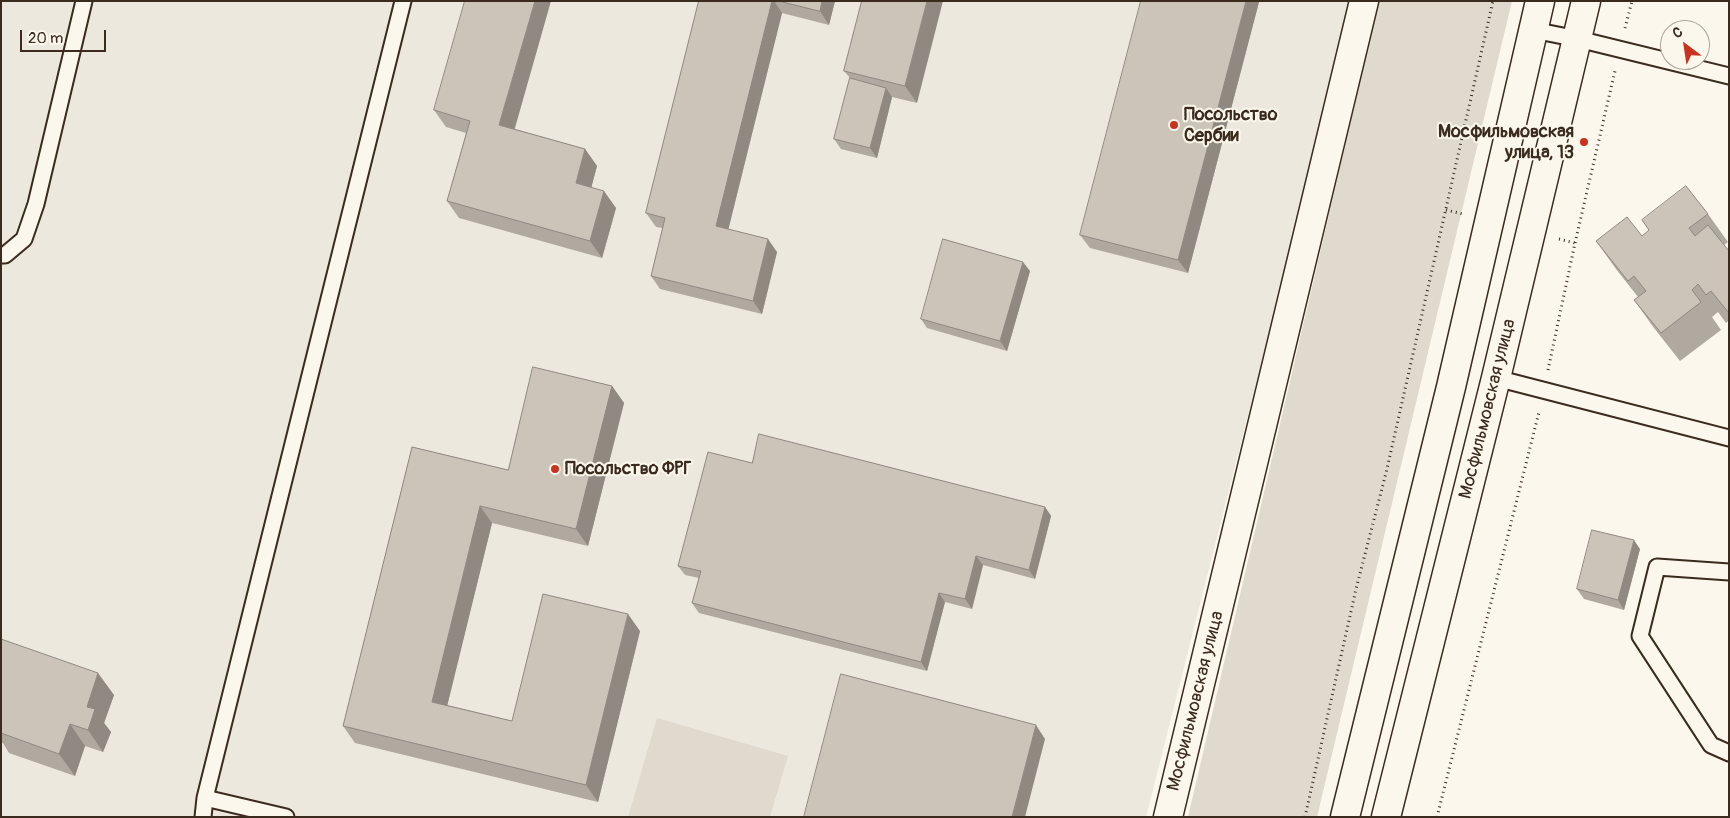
<!DOCTYPE html>
<meta charset="utf-8">
<style>
body{margin:0}
#map{position:relative;width:1730px;height:818px;overflow:hidden;background:#fbf7ec;font-family:Pangolin,sans-serif}
canvas{display:block}
.frame{position:absolute;inset:0;border:2px solid #3b2a1e;pointer-events:none}
.north{position:absolute;left:1660px;top:20px;width:50px;height:50px;box-sizing:border-box;background:#fbf7ec;border:1px solid #aea59a;border-radius:50%;rotate:329deg;font-size:14px;font-weight:700;line-height:20px;text-align:center;color:#3b2a1e}
.north::after{content:'';display:block;margin:auto;width:18px;height:22px;background:#c8321e;clip-path:polygon(50% 0,100% 100%,50% 72%,0 100%)}
.scale{position:absolute;left:20px;top:30px;width:86px;height:22px;box-sizing:border-box;border:2px solid #3b2a1e;border-top:0;padding-left:6px;font-size:15px;line-height:18px;white-space:nowrap;color:#3b2a1e;-webkit-text-stroke:4px #fbf7ec;paint-order:stroke}
</style>
<div id="map">
<canvas width="1730" height="818"></canvas>
<div class="frame"></div>
<div class="north">С</div>
<div class="scale">20 m</div>
</div>
<script>
const context = document.querySelector('canvas').getContext('2d');
context.lineJoin = 'round';
function fill(path, color) {
  context.fillStyle = color;
  context.fill(path, 'evenodd');
}
function stroke(path, color, width, dash) {
  context.strokeStyle = color;
  context.lineWidth = width;
  context.lineCap = dash ? 'butt' : 'round';
  context.setLineDash(dash || []);
  context.stroke(path);
}
function drawText(font, color, halo, rows, align = 'center') {
  context.font = font + ' Pangolin,sans-serif';
  context.lineWidth = 4;
  context.setLineDash([]);
  context.textBaseline = 'middle';
  context.strokeStyle = halo;
  context.fillStyle = color;
  for (const [text, x, y, turn = 0] of rows) {
    context.save();
    context.translate(x, y);
    context.rotate((+turn || 0) * Math.PI / 180);
    context.textAlign = isNaN(turn) ? turn : align;
    if (halo) context.strokeText(text, 0, 0);
    context.fillText(text, 0, 0);
    context.restore();
  }
}
fill(new Path2D(`
 M 1,1 L 1353,1 L 1146,817 L 1,817 Z`), '#ede8dd');
fill(new Path2D(`
 M 1379,1 L 1512,1 L 1317,817 L 1188,817 Z
 M 657,718 L 788,756 L 770,817 L 628,817 Z`), '#dfd9ce');
const service = new Path2D(`
 M 1533,30 L 1578,39 L 1729,76
 M 1,255 L 5,255 L 24,239 L 36,204 L 84,1
 M 1496,378 L 1729,438
 M 1729,572 L 1657,567 L 1640,636 L 1711,745 L 1729,753
 M 205,798 L 286,817
 M 203,817 L 205,798 L 403,1`);
const tertiary = new Path2D(`
 M 1168,817 L 1364,1`);
const secondary = new Path2D(`
 M 1345,817 L 1451,387 L 1540,1
 M 1386,817 L 1496,378 L 1586,1`);
stroke(service, '#3b2a1e', 19);
stroke(tertiary, '#3b2a1e', 31);
stroke(secondary, '#3b2a1e', 31);
stroke(new Path2D(`
 M 1625,28 L 1632,1
 M 1446,210 L 1463,214
 M 1559,239 L 1575,243
 M 1548,370 L 1575,243 L 1615,71
 M 1305,817 L 1356,589 L 1386,473 L 1493,1
 M 1437,817 L 1539,412`), '#3b2a1e', 3, [1, 4]);
stroke(service, '#fbf7ec', 15);
stroke(tertiary, '#fbf7ec', 28);
stroke(secondary, '#fbf7ec', 28);
fill(new Path2D(`
 M 699,1 L 835,1 L 829,25 L 782,13 L 728,229 L 777,252 L 762,314 L 660,289 L 651,276 L 663,228 L 656,227 L 646,213 Z
 M 862,1 L 917,103 L 892,97 L 877,158 L 841,149 L 834,139 L 850,78 L 844,71 Z
 M 1259,2 L 1188,273 L 1090,248 L 1080,235 Z
 M 434,110 L 515,129 L 585,149 L 597,166 L 591,188 L 616,208 L 602,258 L 459,218 L 447,201 L 466,133 L 446,127 Z
 M 1708,214 L 1728,242 L 1724,245 L 1729,251 L 1729,320 L 1726,323 L 1718,312 L 1712,317 L 1721,330 L 1680,361 L 1654,328 L 1634,300 L 1638,297 L 1616,269 L 1596,241 L 1642,236 L 1649,230 L 1642,220 Z
 M 1030,271 L 1007,351 L 927,328 L 921,319 Z
 M 612,386 L 624,403 L 588,546 L 492,523 L 447,705 L 512,721 L 640,631 L 598,802 L 355,743 L 343,726 L 412,447 L 508,470 Z
 M 752,463 L 1045,507 L 1051,516 L 1035,579 L 983,565 L 972,609 L 945,602 L 927,671 L 699,613 L 692,603 L 699,578 L 685,575 L 678,566 Z
 M 1640,549 L 1624,610 L 1584,599 L 1577,589 Z
 M 1,639 L 114,695 L 104,723 L 111,732 L 103,752 L 85,746 L 75,776 L 9,753 L 3,743 L 1,743 Z`), '#afa99f');
fill(new Path2D(`
 M 535,1 L 551,1 L 511,142 L 499,125 Z
 M 772,1 L 774,1 L 782,13 L 726,239 L 716,226 Z
 M 822,1 L 835,1 L 829,25 L 820,11 Z
 M 927,1 L 943,1 L 917,103 L 905,86 Z
 M 1246,1 L 1259,2 L 1188,273 L 1178,260 Z
 M 886,88 L 892,97 L 877,158 L 870,148 Z
 M 585,149 L 597,166 L 588,200 L 576,183 Z
 M 604,191 L 616,208 L 602,258 L 590,241 Z
 M 768,239 L 777,252 L 762,314 L 753,301 Z
 M 1023,262 L 1030,271 L 1007,351 L 1000,341 Z
 M 612,386 L 624,403 L 588,546 L 576,529 Z
 M 480,506 L 492,523 L 444,719 L 432,702 Z
 M 1045,507 L 1051,516 L 1035,579 L 1029,570 Z
 M 1634,540 L 1640,549 L 1624,610 L 1618,600 Z
 M 976,556 L 983,565 L 972,609 L 965,599 Z
 M 939,593 L 945,602 L 927,671 L 921,662 Z
 M 628,614 L 640,631 L 598,802 L 586,785 Z
 M 98,673 L 114,695 L 104,723 L 111,732 L 103,752 L 88,730 L 87,707 Z
 M 70,724 L 85,746 L 75,776 L 59,754 Z
 M 1036,725 L 1045,739 L 1025,817 L 1012,817 Z`), '#8f8982');
const building = new Path2D(`
 M 465,1 L 535,1 L 499,125 L 585,149 L 576,183 L 604,191 L 590,241 L 447,201 L 470,121 L 434,110 Z
 M 699,1 L 772,1 L 716,226 L 768,239 L 753,301 L 651,276 L 665,218 L 646,213 Z
 M 779,1 L 822,1 L 820,11 Z
 M 862,1 L 927,1 L 905,86 L 844,71 Z
 M 1141,1 L 1246,1 L 1178,260 L 1080,235 Z
 M 850,78 L 886,88 L 870,148 L 834,139 Z
 M 1686,186 L 1708,214 L 1689,228 L 1695,236 L 1708,225 L 1729,251 L 1729,313 L 1711,291 L 1706,295 L 1698,284 L 1692,290 L 1701,302 L 1661,333 L 1634,300 L 1646,291 L 1634,276 L 1628,281 L 1596,241 L 1627,217 L 1642,236 L 1649,230 L 1642,220 Z
 M 943,239 L 1023,262 L 1000,341 L 921,319 Z
 M 533,367 L 612,386 L 576,529 L 480,506 L 432,702 L 512,721 L 543,594 L 628,614 L 586,785 L 343,726 L 412,447 L 508,470 Z
 M 759,434 L 1045,507 L 1029,570 L 976,556 L 965,599 L 939,593 L 921,662 L 692,603 L 701,571 L 678,566 L 708,452 L 752,463 Z
 M 1592,530 L 1634,540 L 1618,600 L 1577,589 Z
 M 1,639 L 98,673 L 87,707 L 95,709 L 88,730 L 70,724 L 59,754 L 1,733 Z
 M 841,674 L 1036,725 L 1012,817 L 804,817 Z`);
fill(building, '#ccc4b9');
stroke(building, '#8f8982', 1);
for (const [x, y, r, color] of [
 [1174,125,5,"#c8321e"],
 [1584,142,5,"#c8321e"],
 [555,469,5,"#c8321e"]
]) {
  const dot = new Path2D();
  dot.arc(x, y, r, 0, 2 * Math.PI);
  context.fillStyle = color;
  context.fill(dot);
  stroke(dot, '#fbf7ec', 2);
}
drawText('bold 18px', '#3b2a1e', '#fbf7ec', [
 ["Посольство",1184,115],
 ["Сербии",1184,136],
 ["Мосфильмовская",1574,132,"right"],
 ["улица, 13",1574,153,"right"],
 ["Посольство ФРГ",565,469]
], 'left');
drawText('18px', '#3b2a1e', '#fbf7ec', [
 ["Мосфильмовская улица",1488,409,-76],
 ["Мосфильмовская улица",1196,701,-76]
]);
</script>
